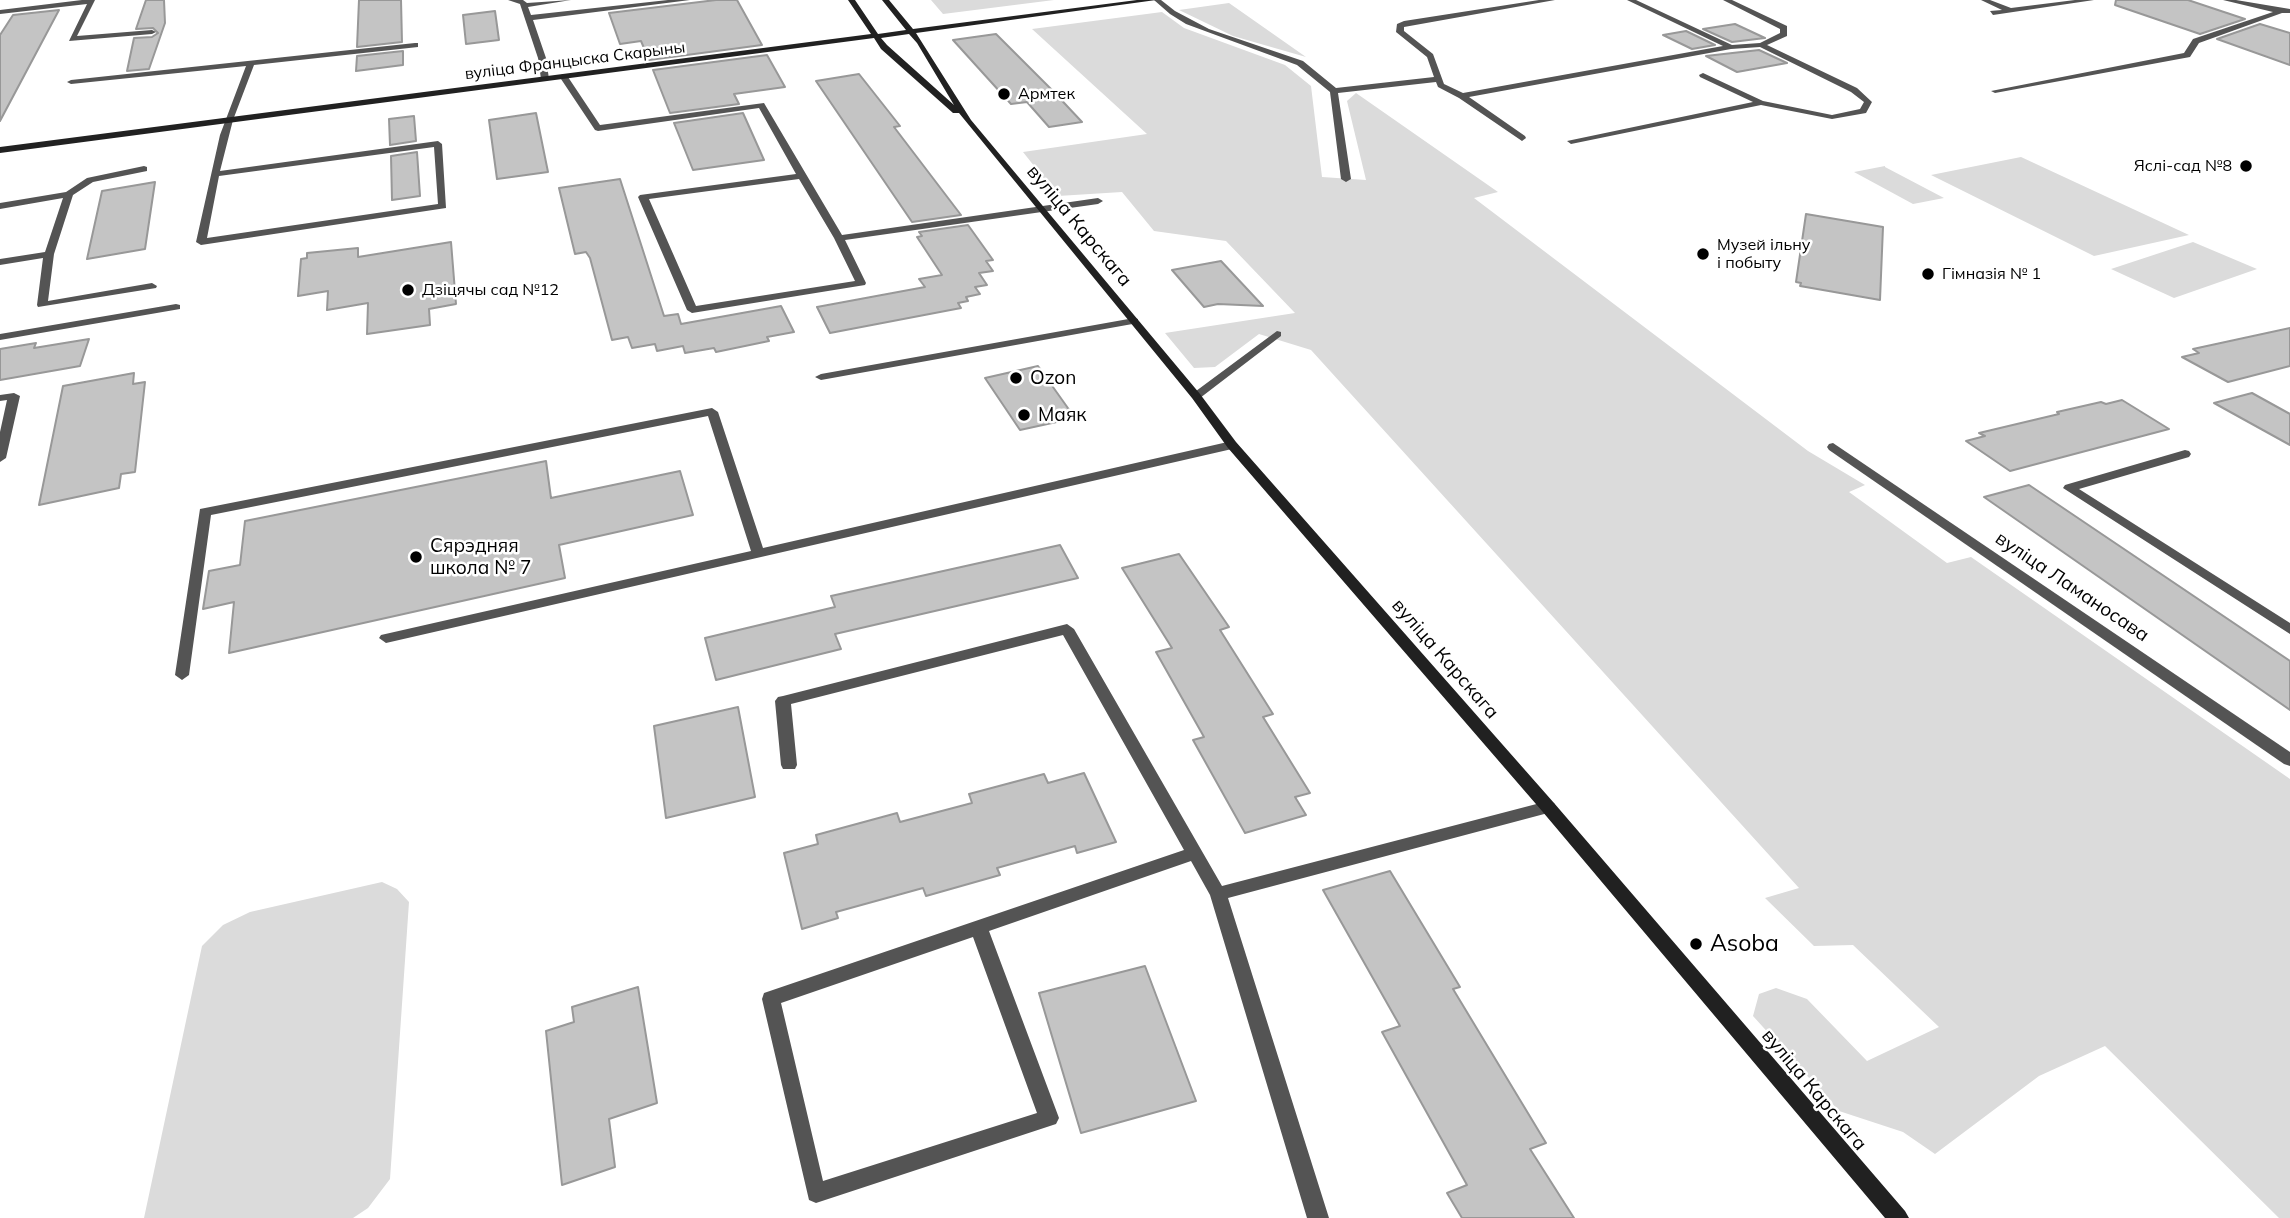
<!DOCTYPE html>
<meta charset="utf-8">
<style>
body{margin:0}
canvas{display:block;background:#fff}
</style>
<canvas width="2290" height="1218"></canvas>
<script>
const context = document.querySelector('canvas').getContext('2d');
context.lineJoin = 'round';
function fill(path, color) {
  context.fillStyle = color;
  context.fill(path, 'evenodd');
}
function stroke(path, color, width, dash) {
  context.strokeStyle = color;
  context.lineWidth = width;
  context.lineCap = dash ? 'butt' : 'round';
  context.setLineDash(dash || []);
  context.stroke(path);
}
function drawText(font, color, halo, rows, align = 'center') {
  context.font = font + ' Mulish,sans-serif';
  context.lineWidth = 5;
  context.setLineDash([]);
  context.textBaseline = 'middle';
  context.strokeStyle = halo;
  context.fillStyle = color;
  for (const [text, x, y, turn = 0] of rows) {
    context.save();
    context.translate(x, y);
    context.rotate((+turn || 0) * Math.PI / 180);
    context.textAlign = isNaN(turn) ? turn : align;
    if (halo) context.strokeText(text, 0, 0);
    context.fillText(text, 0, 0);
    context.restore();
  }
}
fill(new Path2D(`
 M 931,0 L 1054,0 L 943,14 Z
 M 1229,3 L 1306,57 L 1233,36 L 1179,10 Z
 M 1162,12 L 1184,28 L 1285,65 L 1311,86 L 1322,177 L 1366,180 L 1347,101 L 1356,93 L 1498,192 L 1474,198 L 1808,451 L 1865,485 L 1849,492 L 1947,563 L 1971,557 L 2290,779 L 2290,1218 L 2279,1218 L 2105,1046 L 2039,1076 L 1935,1154 L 1903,1132 L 1839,1111 L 1753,1016 L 1759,994 L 1776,988 L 1807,999 L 1867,1061 L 1939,1027 L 1853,945 L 1814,946 L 1765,898 L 1799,888 L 1311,350 L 1259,334 L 1215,367 L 1194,368 L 1165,333 L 1295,313 L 1226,241 L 1154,231 L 1122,192 L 1058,196 L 1023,152 L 1147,134 L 1032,29 Z
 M 2021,157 L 2189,235 L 2094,256 L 1931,175 Z
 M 1885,166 L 1885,167 L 1944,198 L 1913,204 L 1854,172 Z
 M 2193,242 L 2257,269 L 2174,298 L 2111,269 Z
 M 382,882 L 397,889 L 409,902 L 390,1179 L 368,1208 L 353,1218 L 144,1218 L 202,946 L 223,925 L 250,912 Z`), '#dbdbdb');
const building = new Path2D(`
 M 146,0 L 164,0 L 165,23 L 149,69 L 127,71 L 134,38 L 152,37 L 158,33 L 153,28 L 136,29 Z
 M 359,0 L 401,0 L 402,42 L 357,47 Z
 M 716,0 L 737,0 L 762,45 L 649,60 L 641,41 L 620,44 L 609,13 Z
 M 2116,0 L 2188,0 L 2245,19 L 2200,34 L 2115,5 Z
 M 59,10 L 0,121 L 0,35 L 13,15 Z
 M 495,11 L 499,40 L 466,44 L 463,15 Z
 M 1735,24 L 1765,38 L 1732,42 L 1703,29 Z
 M 2260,24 L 2290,33 L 2290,65 L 2217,39 Z
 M 1686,31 L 1715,45 L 1692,49 L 1663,35 Z
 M 996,34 L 1052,90 L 1082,122 L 1049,127 L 1027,102 L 1011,104 L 953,40 Z
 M 1759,50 L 1787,63 L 1737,72 L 1706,56 Z
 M 403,51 L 403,65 L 356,71 L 357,56 Z
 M 767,55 L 785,87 L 734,94 L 739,104 L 670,113 L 653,70 Z
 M 859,74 L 900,126 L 894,127 L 961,215 L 912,222 L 816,81 Z
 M 536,113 L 548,172 L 497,179 L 489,120 Z
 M 743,113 L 764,160 L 693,170 L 674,123 Z
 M 414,116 L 416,141 L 390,145 L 389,119 Z
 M 417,152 L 420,196 L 392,200 L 391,156 Z
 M 620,179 L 664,316 L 678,314 L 681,324 L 781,306 L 794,332 L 767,337 L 769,341 L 716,352 L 714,348 L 685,353 L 683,346 L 657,351 L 655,344 L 632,348 L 628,337 L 612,340 L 590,258 L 586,252 L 575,254 L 559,188 Z
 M 155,182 L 145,249 L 87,259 L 102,191 Z
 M 1806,214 L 1883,227 L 1880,300 L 1800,286 L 1801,283 L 1796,282 Z
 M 968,225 L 993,260 L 986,261 L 993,271 L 979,273 L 987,285 L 975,287 L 980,294 L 966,297 L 968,301 L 958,303 L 961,308 L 830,333 L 817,307 L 925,287 L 919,279 L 942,275 L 917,237 L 922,236 L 919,232 Z
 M 451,242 L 456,304 L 429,309 L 430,325 L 367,334 L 368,303 L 327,310 L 328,291 L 298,296 L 301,259 L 307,258 L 307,253 L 358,248 L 358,257 Z
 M 1221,261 L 1263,306 L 1218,304 L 1204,307 L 1172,270 Z
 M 2290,328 L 2290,366 L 2228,382 L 2182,357 L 2199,353 L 2193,349 Z
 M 89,339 L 80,366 L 0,380 L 0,349 L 36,343 L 34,348 Z
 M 1038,366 L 1075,418 L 1020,430 L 985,378 Z
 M 134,373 L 133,384 L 145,382 L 135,472 L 121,474 L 119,488 L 39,505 L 63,386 Z
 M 2252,393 L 2290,414 L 2290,445 L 2214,403 Z
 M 2122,400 L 2169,429 L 2010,471 L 1966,441 L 1985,436 L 1979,433 L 2059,414 L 2057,412 L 2101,402 L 2106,404 Z
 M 546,461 L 551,498 L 680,471 L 693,515 L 559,545 L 565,578 L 229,653 L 234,602 L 203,609 L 209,571 L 240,565 L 245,521 Z
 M 2029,485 L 2290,661 L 2290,710 L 1984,497 Z
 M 1060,545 L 1078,578 L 835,634 L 841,649 L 716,680 L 705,638 L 835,607 L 831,596 Z
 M 1179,554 L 1229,627 L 1220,630 L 1273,714 L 1263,717 L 1310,793 L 1295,797 L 1306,815 L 1245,833 L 1193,740 L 1204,737 L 1156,652 L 1172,648 L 1122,568 Z
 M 738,707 L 755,797 L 666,818 L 654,726 Z
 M 1084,773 L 1116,842 L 1077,853 L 1075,846 L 997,868 L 1000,875 L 926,896 L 923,888 L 836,912 L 838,918 L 802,929 L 784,853 L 818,844 L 816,835 L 897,813 L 900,822 L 972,803 L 969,794 L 1044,774 L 1048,783 Z
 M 1390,871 L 1460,987 L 1453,989 L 1546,1143 L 1530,1149 L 1574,1218 L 1462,1218 L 1447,1193 L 1467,1185 L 1382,1032 L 1400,1026 L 1323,890 Z
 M 1145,966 L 1196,1101 L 1081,1133 L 1039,993 Z
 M 638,987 L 657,1103 L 609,1119 L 615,1167 L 562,1185 L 546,1031 L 574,1022 L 572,1007 Z`);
fill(building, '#c4c4c4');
stroke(building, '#989898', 2);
fill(new Path2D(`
 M 82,0 L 95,0 L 77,36 L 152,30 L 156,32 L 152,34 L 69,41 L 87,4 L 0,14 L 0,10 Z
 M 508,0 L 523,0 L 527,3 L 571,0 L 528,7 L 531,15 L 668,0 L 690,0 L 533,20 L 546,58 L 549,79 L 545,81 L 541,79 L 538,58 L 520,4 Z
 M 1154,0 L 1161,0 L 1175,11 L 1209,29 L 1303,61 L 1336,88 L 1434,77 L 1427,57 L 1396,32 L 1397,24 L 1404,21 L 1539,0 L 1555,0 L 1404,27 L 1404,31 L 1433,54 L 1444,84 L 1463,93 L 1723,46 L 1627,0 L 1636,0 L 1732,45 L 1760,43 L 1780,33 L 1780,29 L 1723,0 L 1732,0 L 1787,26 L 1787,36 L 1767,45 L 1857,88 L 1872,102 L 1866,113 L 1832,119 L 1761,105 L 1571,144 L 1567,141 L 1753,102 L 1700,77 L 1699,75 L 1703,73 L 1763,101 L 1832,115 L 1860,109 L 1864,102 L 1851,92 L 1760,47 L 1731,49 L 1469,97 L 1525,136 L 1526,138 L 1522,141 L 1459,98 L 1438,87 L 1436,82 L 1338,93 L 1351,179 L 1346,182 L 1341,179 L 1330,92 L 1297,65 L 1186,24 L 1170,14 Z
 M 1981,0 L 1990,0 L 2011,8 L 2075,0 L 2094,0 L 1993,15 L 1990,11 L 2002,10 Z
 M 2223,0 L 2236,0 L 2290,9 L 2290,13 L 2282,13 L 2199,43 L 2190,57 L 1995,93 L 1991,91 L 2184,53 L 2193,39 L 2273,12 Z
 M 415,43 L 418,43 L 418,47 L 254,65 L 233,120 L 220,171 L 438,141 L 442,144 L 446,208 L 201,245 L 196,242 L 220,135 L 246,66 L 71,84 L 67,82 L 71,80 ZM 434,147 L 438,204 L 207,238 L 219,176 Z
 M 563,74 L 566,74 L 600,125 L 764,103 L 842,235 L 1098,198 L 1103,201 L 1098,204 L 845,240 L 866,283 L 865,285 L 692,313 L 687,310 L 638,197 L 640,195 L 796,174 L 759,108 L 598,131 L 595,130 L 559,76 ZM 799,179 L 834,238 L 855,281 L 696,306 L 649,199 Z
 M 144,166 L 147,167 L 147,171 L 93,182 L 73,195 L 54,254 L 48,301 L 152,283 L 157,286 L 156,288 L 38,307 L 37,305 L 43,258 L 0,265 L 0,259 L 45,252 L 63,198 L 0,209 L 0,203 L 66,192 L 87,178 Z
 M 176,304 L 180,305 L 180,309 L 0,340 L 0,334 Z
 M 1134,318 L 1138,319 L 1138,323 L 821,380 L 815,377 L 821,374 Z
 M 1277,331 L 1281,332 L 1281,336 L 1200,398 L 1192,398 L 1192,394 Z
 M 14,393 L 20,396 L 6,458 L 0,462 L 0,432 L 7,400 L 0,401 L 0,395 Z
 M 712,408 L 718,412 L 763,548 L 1232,441 L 1238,445 L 1232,449 L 386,643 L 379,638 L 381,635 L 751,551 L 708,416 L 211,515 L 189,675 L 182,680 L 175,675 L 200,509 Z
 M 2185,450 L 2189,451 L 2191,454 L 2189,457 L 2079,489 L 2290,623 L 2290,634 L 2063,488 L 2065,485 Z
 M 1067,624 L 1074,629 L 1222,886 L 1548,801 L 1554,803 L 1556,807 L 1554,811 L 1548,813 L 1228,898 L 1329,1218 L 1307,1218 L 1210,895 L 1191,861 L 989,931 L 1059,1118 L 1056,1124 L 816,1203 L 809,1200 L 762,999 L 764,993 L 1184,850 L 1063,635 L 791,704 L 797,765 L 795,769 L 783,769 L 781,765 L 775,701 L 778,697 L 783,696 ZM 973,937 L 1037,1113 L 823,1181 L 781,1003 Z`), '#545454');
fill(new Path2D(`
 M 1833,443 L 2290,752 L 2290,766 L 2284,764 L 1829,450 L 1827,447 L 1829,444 Z`), '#545454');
fill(new Path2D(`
 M 848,0 L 855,0 L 878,34 L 906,30 L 882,0 L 889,0 L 913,29 L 1137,0 L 1156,0 L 916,33 L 971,120 L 1200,394 L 1236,442 L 1554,803 L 1905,1211 L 1909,1218 L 1885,1218 L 1542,811 L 1228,448 L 1192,398 L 959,113 L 953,113 L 881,49 L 874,38 L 0,153 L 0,147 L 871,34 ZM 909,34 L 917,43 L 954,105 L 887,45 L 881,38 Z`), '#212121');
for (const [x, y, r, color] of [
 [1004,94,7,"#000"],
 [2246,166,7,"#000"],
 [1703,254,7,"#000"],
 [1928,274,7,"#000"],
 [408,290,7,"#000"],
 [1016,378,7,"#000"],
 [1024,415,7,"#000"],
 [416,557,7,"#000"],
 [1696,944,7,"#000"]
]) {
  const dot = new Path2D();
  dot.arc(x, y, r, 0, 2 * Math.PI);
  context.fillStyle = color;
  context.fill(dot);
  stroke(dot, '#fff', 2.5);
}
drawText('16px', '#000', '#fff', [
 ["вуліца Францыска Скарыны",575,61,-7]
]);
drawText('16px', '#000', '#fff', [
 ["Армтек",1018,94],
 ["Яслі-сад №8",2232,166,"right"],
 ["Музей ільну",1717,245],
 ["і побыту",1717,263],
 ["Гімназія № 1",1942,274],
 ["Дзіцячы сад №12",422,290]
], 'left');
drawText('19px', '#000', '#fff', [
 ["вуліца Карскага",1079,226,50],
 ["вуліца Ламаносава",2072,587,34],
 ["вуліца Карскага",1445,659,49],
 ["вуліца Карскага",1814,1090,50]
]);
drawText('19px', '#000', '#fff', [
 ["Ozon",1030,378],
 ["Маяк",1038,415],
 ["Сярэдняя",430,546],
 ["школа № 7",430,568]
], 'left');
drawText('23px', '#000', '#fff', [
 ["Asoba",1710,944]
], 'left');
</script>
